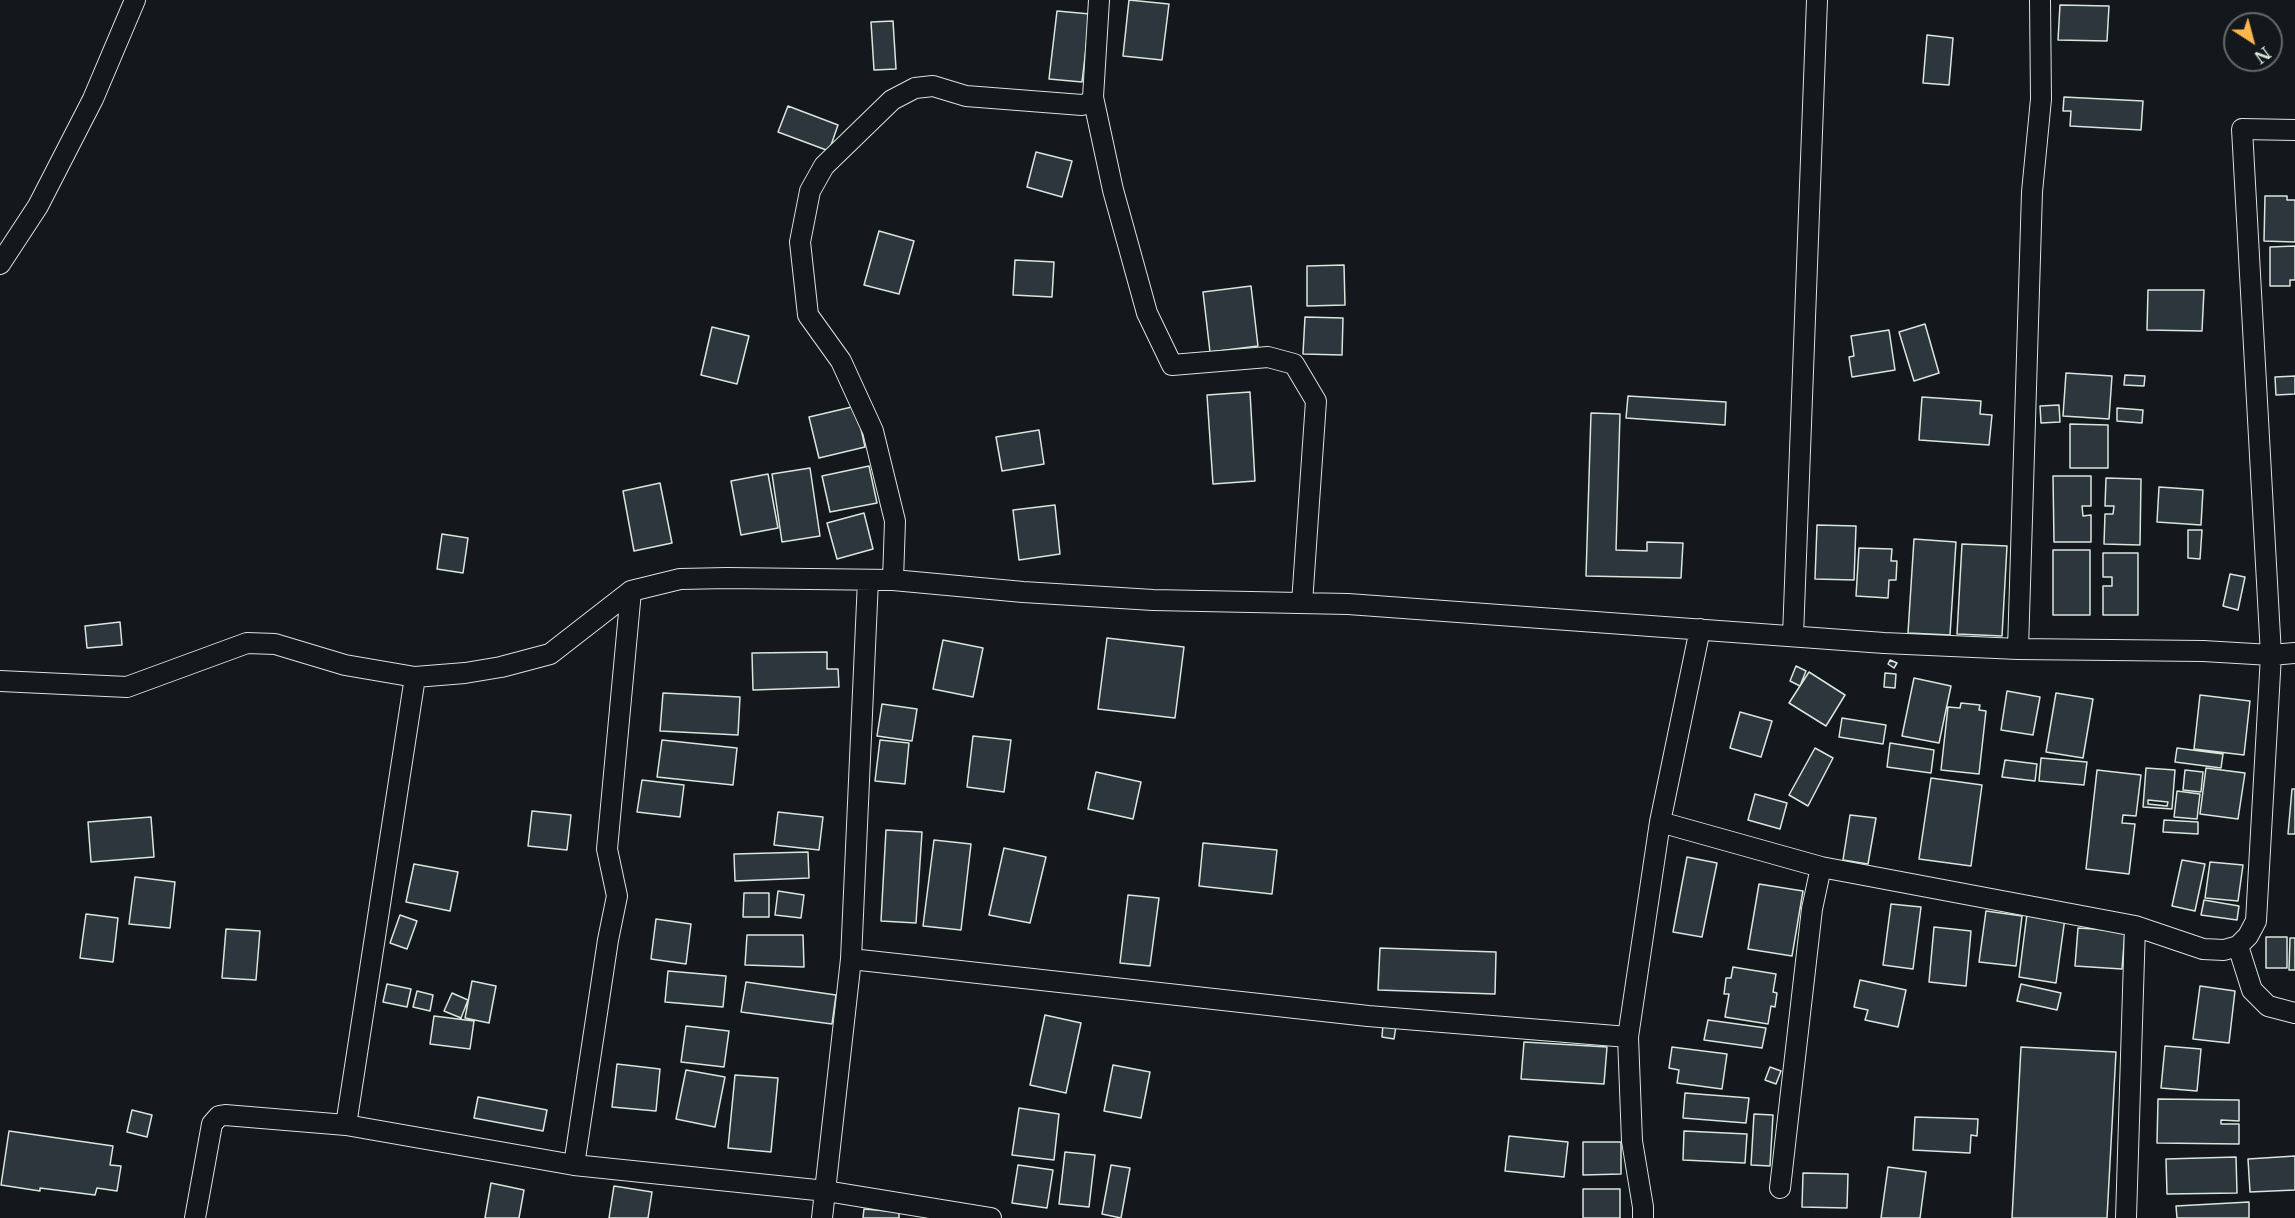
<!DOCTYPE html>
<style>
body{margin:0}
#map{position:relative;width:2295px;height:1218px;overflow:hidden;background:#14181c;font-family:"Libre Baskerville",serif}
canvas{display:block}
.north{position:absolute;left:2223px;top:12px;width:60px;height:60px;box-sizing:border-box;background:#14181c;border:2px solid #626a69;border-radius:50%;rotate:144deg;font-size:16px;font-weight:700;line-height:24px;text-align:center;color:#d8e6dc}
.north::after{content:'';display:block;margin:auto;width:21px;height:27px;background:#ffb74d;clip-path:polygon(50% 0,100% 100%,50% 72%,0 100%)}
</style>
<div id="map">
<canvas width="2295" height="1218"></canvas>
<div class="north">N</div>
</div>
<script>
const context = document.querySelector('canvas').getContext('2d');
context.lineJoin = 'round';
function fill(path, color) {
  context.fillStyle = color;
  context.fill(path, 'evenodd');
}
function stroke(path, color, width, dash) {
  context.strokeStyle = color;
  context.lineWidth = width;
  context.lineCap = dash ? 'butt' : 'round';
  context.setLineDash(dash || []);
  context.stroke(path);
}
const building = new Path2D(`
 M 1129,0 L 1169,4 L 1162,60 L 1123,56 Z
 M 2060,5 L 2109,6 L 2107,41 L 2058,40 Z
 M 1057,11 L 1090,14 L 1082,82 L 1049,79 Z
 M 893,21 L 896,69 L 874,70 L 871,22 Z
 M 1927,35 L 1953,38 L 1949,85 L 1923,83 Z
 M 2064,97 L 2143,101 L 2141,130 L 2070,126 L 2071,111 L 2063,111 Z
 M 788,106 L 838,125 L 829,151 L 778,132 Z
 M 1036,152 L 1072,161 L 1062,197 L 1027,187 Z
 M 2265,196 L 2287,196 L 2287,200 L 2295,200 L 2295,242 L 2264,241 Z
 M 879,231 L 914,241 L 899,294 L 864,285 Z
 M 2295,246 L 2295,280 L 2290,280 L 2290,286 L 2270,286 L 2270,247 Z
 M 1015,260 L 1054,262 L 1052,297 L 1013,295 Z
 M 1344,265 L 1345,305 L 1307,306 L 1307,266 Z
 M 1251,286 L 1258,346 L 1210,352 L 1203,292 Z
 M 2148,290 L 2204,290 L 2202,331 L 2147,330 Z
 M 1305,317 L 1343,318 L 1342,355 L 1303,354 Z
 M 1925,324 L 1939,373 L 1914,381 L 1899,332 Z
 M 712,327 L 749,336 L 737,384 L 701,375 Z
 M 1889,330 L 1895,370 L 1852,377 L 1849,357 L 1854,356 L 1851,336 Z
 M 2066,373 L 2112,376 L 2109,419 L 2063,416 Z
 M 2125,375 L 2145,376 L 2144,386 L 2124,385 Z
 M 2295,376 L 2295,394 L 2276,395 L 2275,377 Z
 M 1250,392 L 1255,481 L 1213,484 L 1207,395 Z
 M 1628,396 L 1726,402 L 1725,425 L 1626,418 Z
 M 1922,397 L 1981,401 L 1980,414 L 1992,415 L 1989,445 L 1919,440 Z
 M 2059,405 L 2060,422 L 2041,423 L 2040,406 Z
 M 856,406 L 865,447 L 819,458 L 809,417 Z
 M 2117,408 L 2143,410 L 2142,423 L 2117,421 Z
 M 1591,413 L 1620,414 L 1616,550 L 1647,551 L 1647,542 L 1683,543 L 1681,578 L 1586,576 Z
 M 2070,424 L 2108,425 L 2108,468 L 2070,468 Z
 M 1039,430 L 1044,464 L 1002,471 L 996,437 Z
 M 869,466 L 877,503 L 830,512 L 822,476 Z
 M 810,468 L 820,536 L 782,542 L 772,474 Z
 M 768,474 L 778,528 L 741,535 L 731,481 Z
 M 2053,476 L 2091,476 L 2091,506 L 2082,506 L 2083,516 L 2091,515 L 2091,542 L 2054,542 Z
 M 2106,478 L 2141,479 L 2140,545 L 2104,544 L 2105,514 L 2113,514 L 2114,506 L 2105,506 Z
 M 660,483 L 672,543 L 634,551 L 623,491 Z
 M 2159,487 L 2203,490 L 2201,525 L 2157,522 Z
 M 1055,505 L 1060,554 L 1019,560 L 1013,510 Z
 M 864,513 L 873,549 L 837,559 L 827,523 Z
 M 1817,525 L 1856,526 L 1854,580 L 1815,579 Z
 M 2188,530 L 2202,530 L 2200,559 L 2188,558 Z
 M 442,534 L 468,538 L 463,573 L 437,569 Z
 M 1914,539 L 1956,542 L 1950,635 L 1908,633 Z
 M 1962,544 L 2007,546 L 2002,636 L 1957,634 Z
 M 1859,548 L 1892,549 L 1891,561 L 1897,561 L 1896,580 L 1889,580 L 1888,598 L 1856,596 Z
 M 2053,550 L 2090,550 L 2090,615 L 2053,615 Z
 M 2103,553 L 2138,553 L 2138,615 L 2103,615 L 2103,586 L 2112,586 L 2112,577 L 2103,577 Z
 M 2230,574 L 2245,577 L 2238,610 L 2223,606 Z
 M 120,622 L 122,645 L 87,648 L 85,626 Z
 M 1107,638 L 1184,647 L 1175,718 L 1098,709 Z
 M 943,640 L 983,648 L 973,697 L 933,689 Z
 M 827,652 L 827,669 L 838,669 L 839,687 L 753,690 L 752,653 Z
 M 1890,660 L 1897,663 L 1894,668 L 1888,664 Z
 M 1796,666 L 1806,671 L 1800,686 L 1790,681 Z
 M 1809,672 L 1845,695 L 1826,726 L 1789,703 Z
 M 1885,673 L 1896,674 L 1895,688 L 1884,687 Z
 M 1914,678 L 1951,686 L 1939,743 L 1902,736 Z
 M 2007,691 L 2040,697 L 2033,735 L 2001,730 Z
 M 663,693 L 740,697 L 738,735 L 660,731 Z
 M 2056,693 L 2093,699 L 2083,758 L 2046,752 Z
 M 2200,695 L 2250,701 L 2244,755 L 2194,749 Z
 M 1961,703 L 1980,705 L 1979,710 L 1986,711 L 1979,774 L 1941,770 L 1948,707 L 1960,708 Z
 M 882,704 L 917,709 L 912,741 L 877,736 Z
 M 1740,712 L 1772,721 L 1761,757 L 1730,748 Z
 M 1842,718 L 1886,725 L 1883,744 L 1839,737 Z
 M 973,736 L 1011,740 L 1004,792 L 967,787 Z
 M 662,740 L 737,748 L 733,785 L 657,777 Z
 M 880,740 L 909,743 L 905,784 L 875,781 Z
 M 1890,743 L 1934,750 L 1931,773 L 1887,767 Z
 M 1815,748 L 1833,758 L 1808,806 L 1789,795 Z
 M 2177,748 L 2223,754 L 2221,768 L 2175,762 Z
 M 2041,758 L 2087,762 L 2084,785 L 2039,781 Z
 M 2005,760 L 2037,764 L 2035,781 L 2002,777 Z
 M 2146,768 L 2175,770 L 2172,809 L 2143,807 ZM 2148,800 L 2168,802 L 2167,806 L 2148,804 Z
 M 2206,768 L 2245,773 L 2238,819 L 2200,814 Z
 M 2097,770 L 2141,775 L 2136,816 L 2123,815 L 2122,823 L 2135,824 L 2129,874 L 2086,869 Z
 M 2185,770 L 2203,772 L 2201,792 L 2183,790 Z
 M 1096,772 L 1141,782 L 1133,819 L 1088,809 Z
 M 1931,778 L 1982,785 L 1971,866 L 1919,859 Z
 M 642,780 L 684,785 L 680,817 L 637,812 Z
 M 2292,789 L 2295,789 L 2295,834 L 2288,834 Z
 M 2177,791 L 2200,794 L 2197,819 L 2174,817 Z
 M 1755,794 L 1787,803 L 1780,829 L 1748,820 Z
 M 532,811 L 571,815 L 567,850 L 528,846 Z
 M 778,812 L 823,817 L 819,850 L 774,845 Z
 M 1850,815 L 1876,818 L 1868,864 L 1843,860 Z
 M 151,817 L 154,857 L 91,862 L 88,822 Z
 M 2164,820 L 2198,822 L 2198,834 L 2163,832 Z
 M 886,830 L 922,832 L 916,923 L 881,921 Z
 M 934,840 L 971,844 L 961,930 L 923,926 Z
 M 1203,843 L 1277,850 L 1272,894 L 1199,886 Z
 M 1004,848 L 1046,857 L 1030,923 L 989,915 Z
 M 808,852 L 809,878 L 735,881 L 734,854 Z
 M 1687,857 L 1717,863 L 1702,937 L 1673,932 Z
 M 2182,860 L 2205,864 L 2195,911 L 2172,906 Z
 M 2210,862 L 2243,865 L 2238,901 L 2205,898 Z
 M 414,864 L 458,872 L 450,911 L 406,902 Z
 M 135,877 L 175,882 L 170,928 L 129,924 Z
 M 1759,884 L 1803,891 L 1792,956 L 1748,949 Z
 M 778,891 L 804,895 L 801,918 L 775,915 Z
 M 744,893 L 769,893 L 769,917 L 743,917 Z
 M 1128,895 L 1159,898 L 1150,966 L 1120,963 Z
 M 2204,900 L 2239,906 L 2237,920 L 2201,915 Z
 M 1891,904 L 1921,907 L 1913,969 L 1883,965 Z
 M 1986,911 L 2022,916 L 2016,966 L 1979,962 Z
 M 86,914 L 118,918 L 113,962 L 80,958 Z
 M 2027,914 L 2065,918 L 2056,983 L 2019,977 Z
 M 400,915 L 417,921 L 407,949 L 390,943 Z
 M 656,919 L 691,924 L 686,964 L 651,959 Z
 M 1934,927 L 1971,931 L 1966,986 L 1929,982 Z
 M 2078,928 L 2125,931 L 2122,969 L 2075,966 Z
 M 226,929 L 260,931 L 256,980 L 222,978 Z
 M 747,935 L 803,935 L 804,967 L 745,965 Z
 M 2266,937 L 2287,937 L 2287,968 L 2266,968 Z
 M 2290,938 L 2295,938 L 2295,970 L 2289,970 Z
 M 1380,948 L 1496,952 L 1495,994 L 1378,990 Z
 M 1733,967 L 1776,974 L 1773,992 L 1777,993 L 1775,1007 L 1771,1006 L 1768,1024 L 1725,1017 L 1729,994 L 1724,994 L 1726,978 L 1731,978 Z
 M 668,971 L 726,976 L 723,1007 L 665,1002 Z
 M 1860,980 L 1906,990 L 1898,1027 L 1865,1020 L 1868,1010 L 1854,1007 Z
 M 472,981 L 496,986 L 489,1023 L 465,1018 Z
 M 746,982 L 836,995 L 832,1024 L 741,1012 Z
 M 387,984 L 411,989 L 407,1007 L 383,1002 Z
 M 2021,984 L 2061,993 L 2057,1010 L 2017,1001 Z
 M 2200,986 L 2235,991 L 2229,1043 L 2193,1039 Z
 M 417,991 L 433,995 L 430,1011 L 413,1007 Z
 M 452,993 L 468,1000 L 461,1018 L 444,1011 Z
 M 1045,1015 L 1081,1023 L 1066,1093 L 1030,1085 Z
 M 434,1016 L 474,1021 L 470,1049 L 430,1044 Z
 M 1708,1020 L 1766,1028 L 1762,1048 L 1704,1040 Z
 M 1383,1024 L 1396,1026 L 1394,1039 L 1382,1037 Z
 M 686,1026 L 729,1031 L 724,1067 L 681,1062 Z
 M 1524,1042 L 1607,1047 L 1604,1084 L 1521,1079 Z
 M 2165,1046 L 2201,1049 L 2197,1091 L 2161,1088 Z
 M 1672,1047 L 1727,1054 L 1722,1089 L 1677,1083 L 1679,1070 L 1669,1068 Z
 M 2021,1047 L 2116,1052 L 2107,1218 L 2012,1218 Z
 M 617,1064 L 660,1069 L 656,1111 L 612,1107 Z
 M 1113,1065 L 1150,1072 L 1141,1118 L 1104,1111 Z
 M 1770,1067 L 1781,1071 L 1776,1084 L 1765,1080 Z
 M 686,1070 L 725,1077 L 715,1127 L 676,1119 Z
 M 735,1075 L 778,1078 L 771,1152 L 728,1148 Z
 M 1685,1093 L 1749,1098 L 1746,1123 L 1683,1118 Z
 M 478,1097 L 547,1110 L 543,1131 L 474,1118 Z
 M 2158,1099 L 2239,1100 L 2239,1121 L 2221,1120 L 2221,1124 L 2239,1124 L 2239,1144 L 2157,1143 Z
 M 1019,1108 L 1059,1114 L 1054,1160 L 1012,1155 Z
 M 132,1110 L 152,1115 L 147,1137 L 127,1132 Z
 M 1754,1114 L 1773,1115 L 1770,1166 L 1751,1165 Z
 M 1915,1117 L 1978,1119 L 1977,1136 L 1971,1135 L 1970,1153 L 1913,1150 Z
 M 9,1131 L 113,1146 L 110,1165 L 121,1166 L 117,1191 L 97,1188 L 95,1195 L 40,1188 L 40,1191 L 1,1185 Z
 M 1684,1131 L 1747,1134 L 1745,1163 L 1683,1160 Z
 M 1509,1136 L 1568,1142 L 1564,1177 L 1505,1171 Z
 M 1583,1142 L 1621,1142 L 1621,1174 L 1583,1175 Z
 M 1065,1152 L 1095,1155 L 1089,1207 L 1059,1204 Z
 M 2295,1156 L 2295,1190 L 2250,1192 L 2248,1159 Z
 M 2236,1157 L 2237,1193 L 2167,1194 L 2166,1159 Z
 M 1018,1165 L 1053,1170 L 1047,1208 L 1012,1203 Z
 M 1111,1165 L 1130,1168 L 1121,1218 L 1102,1214 Z
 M 1888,1167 L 1926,1172 L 1920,1218 L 1881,1218 Z
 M 1803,1173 L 1848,1174 L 1847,1208 L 1802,1207 Z
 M 491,1183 L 524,1190 L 519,1218 L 485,1218 Z
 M 614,1186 L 652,1192 L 648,1218 L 609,1218 Z
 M 1583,1189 L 1620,1189 L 1620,1218 L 1583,1218 Z
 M 2249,1202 L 2249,1218 L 2177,1218 L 2176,1206 Z
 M 864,1209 L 899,1212 L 899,1218 L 863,1218 Z`);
fill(building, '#2c363c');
stroke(building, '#d8e6dc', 1.5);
const street = new Path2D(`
 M 1099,0 L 1093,97 L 1113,190 L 1147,313 L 1172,365 L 1268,357 L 1294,364 L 1316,401 L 1302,603
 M 0,264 L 38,206 L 93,99 L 135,0
 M 893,580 L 895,521 L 873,431 L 841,361 L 808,315 L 800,242 L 810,191 L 824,166 L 892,100 L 915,88 L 933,86 L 966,96 L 1082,105 L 1089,103 L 1093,97
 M 1793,636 L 1817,0
 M 2018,649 L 2032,192 L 2041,99 L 2040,0
 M 0,681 L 127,687 L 247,643 L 275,644 L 345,665 L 415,677 L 465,673 L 501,667 L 550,654 L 631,591 L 680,579 L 727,578 L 893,580 L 1023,592 L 1153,600 L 1348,604 L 1884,643 L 2018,649 L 2203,651 L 2271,655 L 2295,653
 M 1660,822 L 1821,867 L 2135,926 L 2203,949 L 2224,950 L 2238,946 L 2248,936 L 2256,921 L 2271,655 L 2242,129 L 2295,130
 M 2238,946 L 2252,990 L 2268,1006 L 2295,1013
 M 851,959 L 1368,1016 L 1628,1037
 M 346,1125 L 415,677
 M 574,1165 L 608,940 L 617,896 L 607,849 L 631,591
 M 1780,1188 L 1812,909 L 1821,867
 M 195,1218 L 212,1124 L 219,1116 L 225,1115 L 346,1125 L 574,1165 L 826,1191 L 991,1218
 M 822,1218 L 851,959 L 868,580
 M 1643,1218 L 1643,1207 L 1632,1141 L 1628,1037 L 1660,822 L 1700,629
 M 2126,1218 L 2135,926`);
stroke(street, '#d8e6dc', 22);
stroke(street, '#14181c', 20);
</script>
